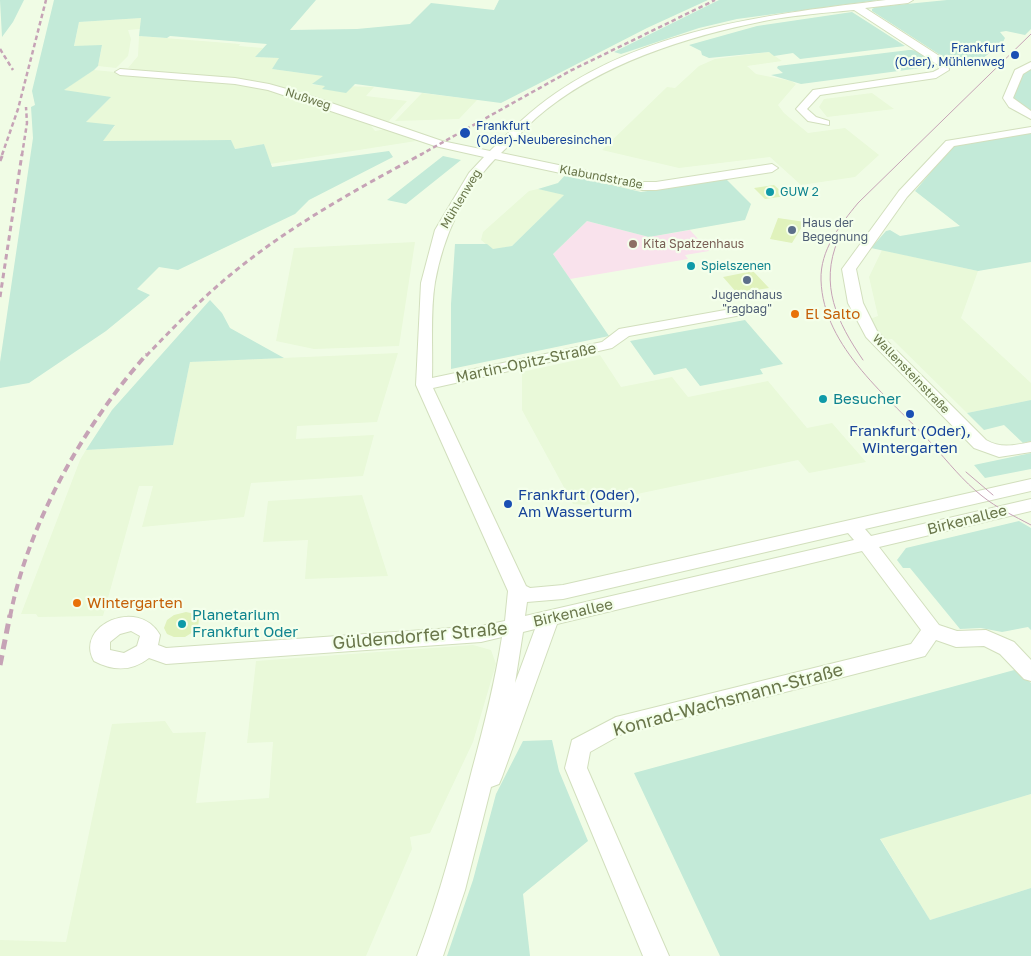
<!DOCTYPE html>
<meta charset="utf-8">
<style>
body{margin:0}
canvas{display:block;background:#f0fce5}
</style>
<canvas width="1031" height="956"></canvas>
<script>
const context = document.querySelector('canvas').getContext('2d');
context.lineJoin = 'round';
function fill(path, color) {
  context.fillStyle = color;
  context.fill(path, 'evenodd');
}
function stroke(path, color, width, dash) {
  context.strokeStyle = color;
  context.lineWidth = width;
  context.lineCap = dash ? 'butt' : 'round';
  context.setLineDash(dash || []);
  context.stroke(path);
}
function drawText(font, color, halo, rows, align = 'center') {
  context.font = font + ' "Golos Text",sans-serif';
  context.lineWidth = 4.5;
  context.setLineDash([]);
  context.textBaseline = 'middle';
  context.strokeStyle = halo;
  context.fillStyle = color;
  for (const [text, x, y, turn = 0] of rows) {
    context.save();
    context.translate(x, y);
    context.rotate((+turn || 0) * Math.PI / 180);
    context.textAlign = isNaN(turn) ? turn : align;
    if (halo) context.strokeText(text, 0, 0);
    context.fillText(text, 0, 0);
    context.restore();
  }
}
fill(new Path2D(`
 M 141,18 L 140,29 L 128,30 L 131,39 L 128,56 L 116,68 L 98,66 L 102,46 L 74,47 L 79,22 Z
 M 139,36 L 240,44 L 239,46 L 263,48 L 255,57 L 280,58 L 272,69 L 324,76 L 312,85 L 374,87 L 366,96 L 407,101 L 388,122 L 382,123 L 300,93 L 272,85 L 237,78 L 140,71 L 128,68 L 138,56 Z
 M 769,52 L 782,61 L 747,66 L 756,74 L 791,81 L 796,84 L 778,105 L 784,113 L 808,133 L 845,128 L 879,155 L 855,177 L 801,185 L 770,157 L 679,168 L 602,150 L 667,87 L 675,88 L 699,66 L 715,59 Z
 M 94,70 L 238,84 L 271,90 L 369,123 L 375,131 L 386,129 L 416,141 L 270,164 L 264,144 L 234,149 L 231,140 L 102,141 L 115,126 L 85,123 L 110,98 L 63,90 Z
 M 422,93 L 477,100 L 459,119 L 395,121 Z
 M 872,93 L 894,109 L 827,117 L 819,107 L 824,99 Z
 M 538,189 L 565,194 L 512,246 L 493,250 L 481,240 L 483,232 L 529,191 Z
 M 415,242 L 399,346 L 314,349 L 276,341 L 294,248 Z
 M 882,250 L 978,271 L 961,318 L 1031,383 L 1031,400 L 967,413 L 892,339 L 884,340 L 870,319 L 878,316 L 869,277 Z
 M 398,353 L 377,422 L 297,426 L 296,439 L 374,435 L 363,476 L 251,483 L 244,517 L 142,527 L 153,486 L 139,486 L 103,616 L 38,617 L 36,614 L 21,614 L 80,460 L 86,450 L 173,445 L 190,362 Z
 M 600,355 L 621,387 L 672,377 L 688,397 L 768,381 L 807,428 L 832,423 L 866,462 L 809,473 L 798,460 L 585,505 L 573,504 L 522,410 L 522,372 Z
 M 362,495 L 388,576 L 305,579 L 308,540 L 263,542 L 268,501 Z
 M 473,645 L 491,650 L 496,664 L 473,742 L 430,833 L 410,837 L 412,849 L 366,956 L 0,956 L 0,940 L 66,942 L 112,724 L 165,721 L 173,733 L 206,732 L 196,803 L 269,798 L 273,742 L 247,743 L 256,661 Z
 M 1031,794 L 1031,888 L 930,920 L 880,838 Z`), '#e9f9d9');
fill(new Path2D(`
 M 587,221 L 649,237 L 690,230 L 709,251 L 685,255 L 688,259 L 570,279 L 553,254 Z`), '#f9e2ec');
fill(new Path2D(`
 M 0,0 L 24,0 L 13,22 L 2,37 Z
 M 54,0 L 316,0 L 290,30 L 357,29 L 410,24 L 431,3 L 494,10 L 499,0 L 708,0 L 647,28 L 501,103 L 355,84 L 346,93 L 322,89 L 325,86 L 312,84 L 323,76 L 272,69 L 279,58 L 255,57 L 267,44 L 170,36 L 167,38 L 139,36 L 141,18 L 79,22 L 74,46 L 102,45 L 98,66 L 94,70 L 64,90 L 111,97 L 86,122 L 115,125 L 103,141 L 231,140 L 235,149 L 264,144 L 272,167 L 389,151 L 393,157 L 309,200 L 295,214 L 178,270 L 159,267 L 137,289 L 150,295 L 106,331 L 29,383 L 0,388 L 0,362 L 33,138 L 31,107 L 35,105 L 32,91 Z
 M 719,0 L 879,0 L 737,19 L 699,28 L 621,54 L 614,52 Z
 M 947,0 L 1031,0 L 1031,29 L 1025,35 L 1006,31 L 1000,32 L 1005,38 L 1003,42 L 976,64 L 951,62 L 872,11 L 872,9 L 876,7 Z
 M 852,12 L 905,46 L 800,59 L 793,53 L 774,56 L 769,52 L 709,58 L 702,55 L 701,51 L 689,45 L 757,26 Z
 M 909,50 C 919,50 933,57 936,66 L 801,84 L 771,75 L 783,73 L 777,68 L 778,66 Z
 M 1031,67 L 1031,113 L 1012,99 L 1023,74 Z
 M 1031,133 L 1031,262 L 978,271 L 871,248 L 886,231 L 890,230 L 900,236 L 960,226 L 915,191 L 952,147 L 959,144 Z
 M 443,156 L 461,160 L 406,204 L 387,200 Z
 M 566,174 L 641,192 L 726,179 L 751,204 L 745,220 L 649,237 L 587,221 L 553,254 L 609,336 L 451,369 L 451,304 L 455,244 L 487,244 L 493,249 L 512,246 L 564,195 L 538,189 L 558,183 Z
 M 210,300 L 222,313 L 230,328 L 284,358 L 190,362 L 173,445 L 86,450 L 112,410 Z
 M 745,320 L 783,364 L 760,369 L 763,374 L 700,386 L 686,368 L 654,375 L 630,341 Z
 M 1031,400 L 1031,441 L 1023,443 L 1004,425 L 984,430 L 967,413 Z
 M 1031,453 L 1031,469 L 985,478 L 974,465 Z
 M 1019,521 L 1031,528 L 1031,630 L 1028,627 L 1002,632 L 981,628 L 960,629 L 910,568 L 903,568 L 897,560 L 906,548 Z
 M 1018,669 L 1031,683 L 1031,794 L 880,839 L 930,920 L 1031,888 L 1031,956 L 720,956 L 634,773 Z
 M 552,740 L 559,771 L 588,841 L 523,894 L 530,956 L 447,956 L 473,880 L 496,794 L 523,741 Z`), '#c3ead8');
fill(new Path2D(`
 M 774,185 L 786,196 L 765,199 L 754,188 Z
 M 778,218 L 805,222 L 792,243 L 770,239 Z
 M 753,271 L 769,288 L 737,293 L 723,277 Z
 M 186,612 L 195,614 L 199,618 L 198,629 L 185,637 L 174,637 L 167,634 L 164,628 L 167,620 L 174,615 Z`), '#e0f2bc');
const minor = new Path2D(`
 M 886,0 L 913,0 L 908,3 L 865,8 L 941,57 L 948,64 L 949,70 L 936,78 L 820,95 L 807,109 L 816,117 L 829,121 L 829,125 L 808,121 L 796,109 L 813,90 L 933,72 L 939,69 L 938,65 L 854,10 C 824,13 793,15 764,21 C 685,37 598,64 536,118 C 524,129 513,142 501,153 L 640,182 L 656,182 L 772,164 L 778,168 L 772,172 L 656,190 L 640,190 L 495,159 C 463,192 443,237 435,282 C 430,312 433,348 432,378 L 602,342 L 619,329 L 742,307 L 747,308 L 749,311 L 747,314 L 629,336 L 612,348 L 433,388 L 526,586 L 530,588 L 563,585 L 1031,479 L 1031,491 L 865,529 L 871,536 L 1031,499 L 1031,511 L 879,547 L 939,625 L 957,631 L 986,630 L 1014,642 L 1031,660 L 1031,681 L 1024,679 L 1000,654 L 984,646 L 956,647 L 936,640 L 925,656 L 622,734 L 590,752 L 587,768 L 669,956 L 643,956 L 565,768 L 572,740 L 616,717 L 911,644 L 921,630 L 862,551 L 557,624 L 502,777 L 499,784 L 491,787 L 465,890 L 443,956 L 417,956 C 440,895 456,833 472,770 C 484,726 495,682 502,637 L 481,642 L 166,664 L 149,658 C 131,672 113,671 94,661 C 74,625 139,597 160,635 L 158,645 L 166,648 L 481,626 L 505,621 L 508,591 L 416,385 L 421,283 L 435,230 L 469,173 L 484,157 L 435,146 L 268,90 L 235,84 L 120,75 L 115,72 L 120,69 L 235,78 L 269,84 L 308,95 L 442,141 L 490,151 C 511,130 531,110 556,93 C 653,27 773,14 886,0 ZM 848,533 L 854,540 L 525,616 L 527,602 L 563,599 ZM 535,629 L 515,683 L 523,632 ZM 131,631 L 140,636 L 137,646 L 124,653 L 110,650 L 110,642 L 120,634 Z
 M 1031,62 L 1031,69 L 1023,74 L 1013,98 L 1031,111 L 1031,119 L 1009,107 L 1003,98 L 1015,70 Z
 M 1031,127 L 1031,133 L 954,146 L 907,197 L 856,269 L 863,303 L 877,331 L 986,440 C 1001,449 1015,445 1031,442 L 1031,452 L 999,457 L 974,448 L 866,337 L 848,303 L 842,269 L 899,191 L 946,141 Z`);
stroke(minor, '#d2dfbd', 2);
fill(minor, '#fff');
stroke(new Path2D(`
 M 1031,34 L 858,203 C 840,225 820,250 821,280 C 823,348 890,398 932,444 C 948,462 963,481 982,496 C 997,508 1014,516 1031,525
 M 838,240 C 819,285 837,322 863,360
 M 966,472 L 993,495`), '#c6a3b6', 1);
stroke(new Path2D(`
 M 0,49 L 13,70
 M 2,155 L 18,109 L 46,0
 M 22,155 L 27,123 L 26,107
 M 420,155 L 570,71 L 715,0`), '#c6a3b6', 2.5, [4.5, 3]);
stroke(new Path2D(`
 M 0,161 L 3,154
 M 0,297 L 22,154
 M 146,356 C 173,328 199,301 229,276 C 288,227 355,190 422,154`), '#c6a3b6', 3, [5.5, 4]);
stroke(new Path2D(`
 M 10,617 C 28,523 84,425 147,354`), '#c6a3b6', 4, [8, 5]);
stroke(new Path2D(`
 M 0,665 L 10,615`), '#c6a3b6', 5, [10, 6]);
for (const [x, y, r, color] of [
 [1015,55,5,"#1a4fb4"],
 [465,133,6,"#1a4fb4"],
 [770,192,5,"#0f9aa8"],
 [792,230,5,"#5c6f8a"],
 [633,244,5,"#8d6e63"],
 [691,266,5,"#0f9aa8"],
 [747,280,5,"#5c6f8a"],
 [795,314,5,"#e8710a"],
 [823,399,5,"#0f9aa8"],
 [910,414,5,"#1a4fb4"],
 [508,504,5,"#1a4fb4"],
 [77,603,5,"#e8710a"],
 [182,624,5,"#0f9aa8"]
]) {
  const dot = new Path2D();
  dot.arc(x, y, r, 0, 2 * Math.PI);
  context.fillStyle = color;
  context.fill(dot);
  stroke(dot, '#f4ffeb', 2);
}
drawText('12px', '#164399', '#f4ffeb', [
 ["Frankfurt",1005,48],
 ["(Oder), Mühlenweg",1005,62],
 ["Frankfurt",476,126,"left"],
 ["(Oder)-Neuberesinchen",476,140,"left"]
], 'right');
drawText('12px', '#69764a', '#f4ffeb', [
 ["Nußweg",308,99,18],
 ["Klabundstraße",601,177,11],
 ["Mühlenweg",461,199,-59],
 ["Wallensteinstraße",911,374,46]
]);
drawText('12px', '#0d838f', '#f4ffeb', [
 ["GUW 2",780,192],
 ["Spielszenen",701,266]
], 'left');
drawText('12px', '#4e5e75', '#f4ffeb', [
 ["Haus der",802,223],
 ["Begegnung",802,237],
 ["Jugendhaus",747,295,"center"],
 ["\"ragbag\"",747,309,"center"]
], 'left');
drawText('12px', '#785e54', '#f4ffeb', [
 ["Kita Spatzenhaus",643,244]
], 'left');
drawText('15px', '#c56008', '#f4ffeb', [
 ["El Salto",805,314],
 ["Wintergarten",87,603]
], 'left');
drawText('15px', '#69764a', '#f4ffeb', [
 ["Martin-Opitz-Straße",526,363,-12],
 ["Birkenallee",967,520,-14],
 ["Birkenallee",573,613,-13]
]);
drawText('15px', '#0d838f', '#f4ffeb', [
 ["Besucher",833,399],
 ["Planetarium",192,615],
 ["Frankfurt Oder",192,632]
], 'left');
drawText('15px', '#164399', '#f4ffeb', [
 ["Frankfurt (Oder),",910,431],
 ["Wintergarten",910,448],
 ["Frankfurt (Oder),",518,495,"left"],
 ["Am Wasserturm",518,512,"left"]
]);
drawText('18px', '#69764a', '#f4ffeb', [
 ["Güldendorfer Straße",420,636,-5],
 ["Konrad-Wachsmann-Straße",728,700,-15]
]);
</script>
